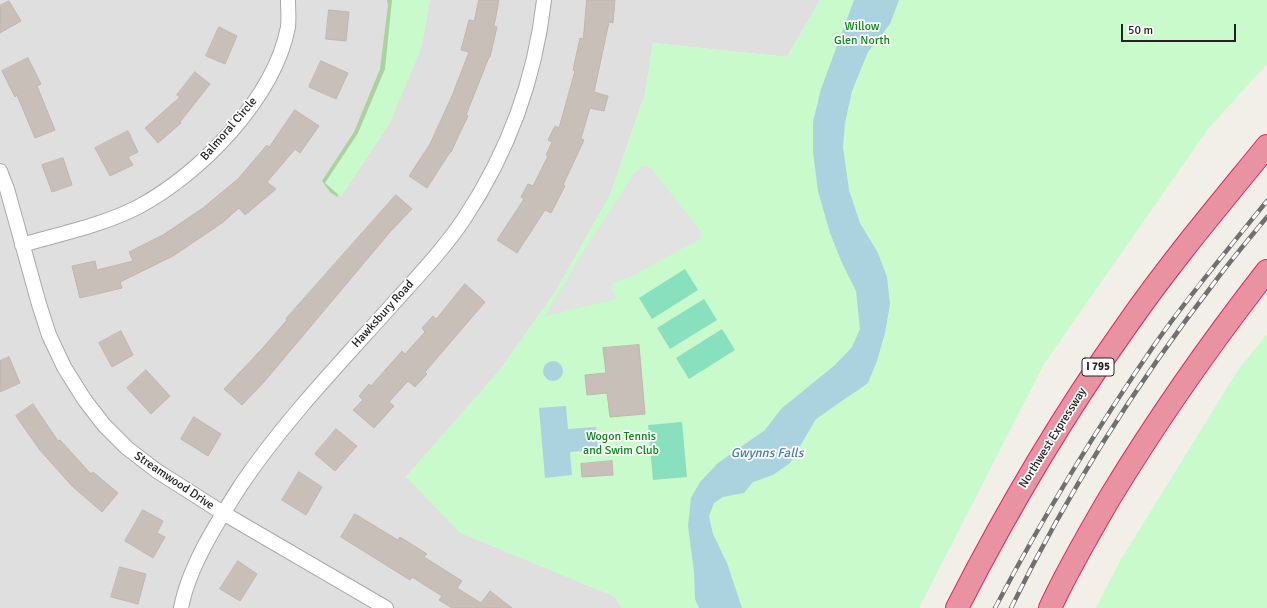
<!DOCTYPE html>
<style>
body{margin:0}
#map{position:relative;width:1267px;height:608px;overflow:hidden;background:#f2efe9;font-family:Signika,sans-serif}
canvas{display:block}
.scale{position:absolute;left:1121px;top:24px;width:115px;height:18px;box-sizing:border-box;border:2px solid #222;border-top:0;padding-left:5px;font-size:12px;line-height:14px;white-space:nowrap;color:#222;-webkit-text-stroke:3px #fff;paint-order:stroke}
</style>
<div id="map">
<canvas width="1267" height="608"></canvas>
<div class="scale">50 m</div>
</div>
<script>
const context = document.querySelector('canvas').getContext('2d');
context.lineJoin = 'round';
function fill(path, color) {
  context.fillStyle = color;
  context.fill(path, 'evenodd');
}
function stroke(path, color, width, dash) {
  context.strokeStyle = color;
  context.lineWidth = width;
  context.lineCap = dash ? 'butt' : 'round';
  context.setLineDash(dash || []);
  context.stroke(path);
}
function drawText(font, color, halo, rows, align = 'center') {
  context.font = font + ' Signika,sans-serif';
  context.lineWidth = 3.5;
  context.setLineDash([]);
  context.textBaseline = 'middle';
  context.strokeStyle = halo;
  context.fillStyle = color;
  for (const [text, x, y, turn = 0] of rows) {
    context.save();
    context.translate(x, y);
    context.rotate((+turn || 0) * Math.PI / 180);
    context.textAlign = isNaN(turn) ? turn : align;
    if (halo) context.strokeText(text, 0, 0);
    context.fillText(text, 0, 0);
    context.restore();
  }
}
fill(new Path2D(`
 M 0,0 L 392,0 L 421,49 L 430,0 L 820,0 L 787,57 L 653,43 L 645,94 L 610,195 L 556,291 L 499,371 L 406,477 L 615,597 L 622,608 L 0,608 Z`), '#e0dfdf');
fill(new Path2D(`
 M 387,0 L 425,0 L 386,125 L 337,197 L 330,192 L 322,181 L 354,132 L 380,69 L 388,5 Z`), '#add19e');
fill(new Path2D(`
 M 392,0 L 430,0 L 421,49 L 390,123 L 341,197 L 325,183 L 358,133 L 385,69 Z
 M 820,0 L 1267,0 L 1267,64 L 1208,129 L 1044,364 L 919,608 L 622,608 L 615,597 L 460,533 L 406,477 L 499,371 L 556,291 L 610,195 L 645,94 L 653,43 L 787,57 Z
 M 1267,334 L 1267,608 L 1096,608 L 1120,561 L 1238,370 Z`), '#c8facc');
fill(new Path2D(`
 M 685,269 L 698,290 L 652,319 L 639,298 Z
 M 704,299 L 717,320 L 670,349 L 657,328 Z
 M 722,329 L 735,350 L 689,379 L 676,358 Z
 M 682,422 L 687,477 L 653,480 L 648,425 Z`), '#88e0be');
fill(new Path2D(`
 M 643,166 L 650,167 L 701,232 L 702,237 L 699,240 L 683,248 L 634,275 L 613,283 L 611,288 L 617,299 L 545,316 L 584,251 L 635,172 Z`), '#e2e2e2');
fill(new Path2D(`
 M 854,0 L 899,0 L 890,24 L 868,52 L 852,91 L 845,123 L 843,147 L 849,190 L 860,223 L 878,253 L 887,277 L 890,304 L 885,333 L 877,361 L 868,383 L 816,419 L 790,463 L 773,475 L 753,482 L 744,493 L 723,497 L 714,503 L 709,516 L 713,534 L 727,563 L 742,608 L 699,608 L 695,599 L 694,572 L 688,526 L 691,498 L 700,482 L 718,463 L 765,430 L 781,409 L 835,365 L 852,347 L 860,329 L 856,291 L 842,263 L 830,233 L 818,191 L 813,152 L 813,122 L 821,89 Z
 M543 371a10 10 0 1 1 20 0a10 10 0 1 1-20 0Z
 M 566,406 L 568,429 L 596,427 L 598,450 L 570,452 L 572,475 L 545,478 L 539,408 Z`), '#aad3df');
const building = new Path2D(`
 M 479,0 L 499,0 L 494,26 L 497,27 L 490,57 L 489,57 L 466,115 L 468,116 L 451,152 L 450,152 L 427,188 L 409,176 L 430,144 L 452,96 L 469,52 L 461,50 L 469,20 L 474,21 Z
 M 587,0 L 615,0 L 613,23 L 609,22 L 594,92 L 608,96 L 604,111 L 590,108 L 581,138 L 584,140 L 563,185 L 565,186 L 551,213 L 545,210 L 517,253 L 497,240 L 524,199 L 521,197 L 528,184 L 533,186 L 548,156 L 546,155 L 552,142 L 548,140 L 555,126 L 559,128 L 575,71 L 573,70 L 580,38 L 583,39 Z
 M 9,1 L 21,21 L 0,33 L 0,6 Z
 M 329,10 L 349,12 L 346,41 L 326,39 Z
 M 219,27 L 237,36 L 225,64 L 206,56 Z
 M 28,58 L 41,84 L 37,86 L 55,130 L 35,138 L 17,95 L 15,97 L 2,71 Z
 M 321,61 L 348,73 L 336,99 L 309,87 Z
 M 195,72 L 210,84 L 180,122 L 181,123 L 158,143 L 145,128 L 180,97 L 177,95 Z
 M 295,110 L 319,126 L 300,153 L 295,149 L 267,182 L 276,189 L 245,215 L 239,208 L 222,223 L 173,256 L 120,282 L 122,288 L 80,298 L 72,266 L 95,261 L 97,270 L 133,261 L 129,252 L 163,235 L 203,208 L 238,179 L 267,145 L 269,147 Z
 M 128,131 L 138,152 L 128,157 L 133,165 L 110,176 L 95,148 Z
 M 63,158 L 72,185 L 52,192 L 42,165 Z
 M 396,195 L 412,209 L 390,232 L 264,382 L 242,405 L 224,389 L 261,350 L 287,320 L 286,319 Z
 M 465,284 L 485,302 L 425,372 L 427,374 L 415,387 L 408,381 L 389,402 L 394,406 L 374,428 L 353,410 L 363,400 L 359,396 L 369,384 L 371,386 L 402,351 L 405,354 L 425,332 L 422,328 L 433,316 L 436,319 Z
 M 121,331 L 133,355 L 112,367 L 99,343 Z
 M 639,345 L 645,414 L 610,417 L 607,393 L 587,395 L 585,375 L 606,373 L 603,348 Z
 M 9,357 L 20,383 L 0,392 L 0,361 Z
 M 146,370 L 170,396 L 151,414 L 127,388 Z
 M 33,404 L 58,441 L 60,440 L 91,474 L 93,472 L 118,493 L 102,512 L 72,486 L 39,449 L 16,416 Z
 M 194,417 L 221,434 L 208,456 L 181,439 Z
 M 336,429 L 357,446 L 335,471 L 315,454 Z
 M 612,461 L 613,475 L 582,477 L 581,464 Z
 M 299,472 L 322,487 L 306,515 L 282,500 Z
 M 143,510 L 163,521 L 157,533 L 165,537 L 153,558 L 125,541 Z
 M 355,514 L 398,540 L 400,537 L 427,554 L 424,557 L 462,581 L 457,588 L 481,603 L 490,591 L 512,608 L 452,608 L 439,600 L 442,596 L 412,577 L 410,580 L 341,537 Z
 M 238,561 L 257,574 L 240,601 L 220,589 Z
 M 120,567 L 146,574 L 138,604 L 111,597 Z`);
fill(building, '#c7bfb8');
stroke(building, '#c4b6ab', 1);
const street = new Path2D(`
 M 0,171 L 7,189 L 39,304 L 49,335 L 64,367 L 84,399 L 104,425 L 127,448 L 157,471 L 223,513 L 386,608
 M 22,245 C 60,234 103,225 138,207 C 200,174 274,99 288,27 C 289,19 288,9 288,0
 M 181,608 C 189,566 218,521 241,485 C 285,420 340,363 392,305 C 417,277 443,250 464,219 C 509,151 535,80 544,0`);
const highway = new Path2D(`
 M 957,608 C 1007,510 1063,415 1127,325 C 1170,263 1219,205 1267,146
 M 1050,608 C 1067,571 1088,535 1109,499 C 1157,420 1210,344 1267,271`);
stroke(street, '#a9a9a9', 16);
stroke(highway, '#dc2a67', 24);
stroke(street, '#fff', 14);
stroke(highway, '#e892a2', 22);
const rail = new Path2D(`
 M 995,608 C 1043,517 1096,429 1155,344 C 1190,294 1229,248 1267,201
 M 1011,608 C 1067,494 1136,384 1214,283 C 1231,260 1249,239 1267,217`);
stroke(rail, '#707070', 4.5);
stroke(rail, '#fff', 3, [9]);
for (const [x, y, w] of [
 [1098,367,32]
]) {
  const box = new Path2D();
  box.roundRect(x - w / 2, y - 9, w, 18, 3);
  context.fillStyle = '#fff';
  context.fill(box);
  stroke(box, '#222', 1);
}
drawText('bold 11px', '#222', null, [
 ["I 795",1098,367]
]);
drawText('12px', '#0c8416', '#fff', [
 ["Willow",862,27],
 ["Glen North",862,41],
 ["Wogon Tennis",621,437],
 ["and Swim Club",621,451]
]);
drawText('12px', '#222', '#fff', [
 ["Balmoral Circle",229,129,-49],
 ["Hawksbury Road",383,314,-48],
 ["Northwest Expressway",1053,438,-58],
 ["Streamwood Drive",174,481,34]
]);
drawText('italic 13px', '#4a7aab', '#fff', [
 ["Gwynns Falls",767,454]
]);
</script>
